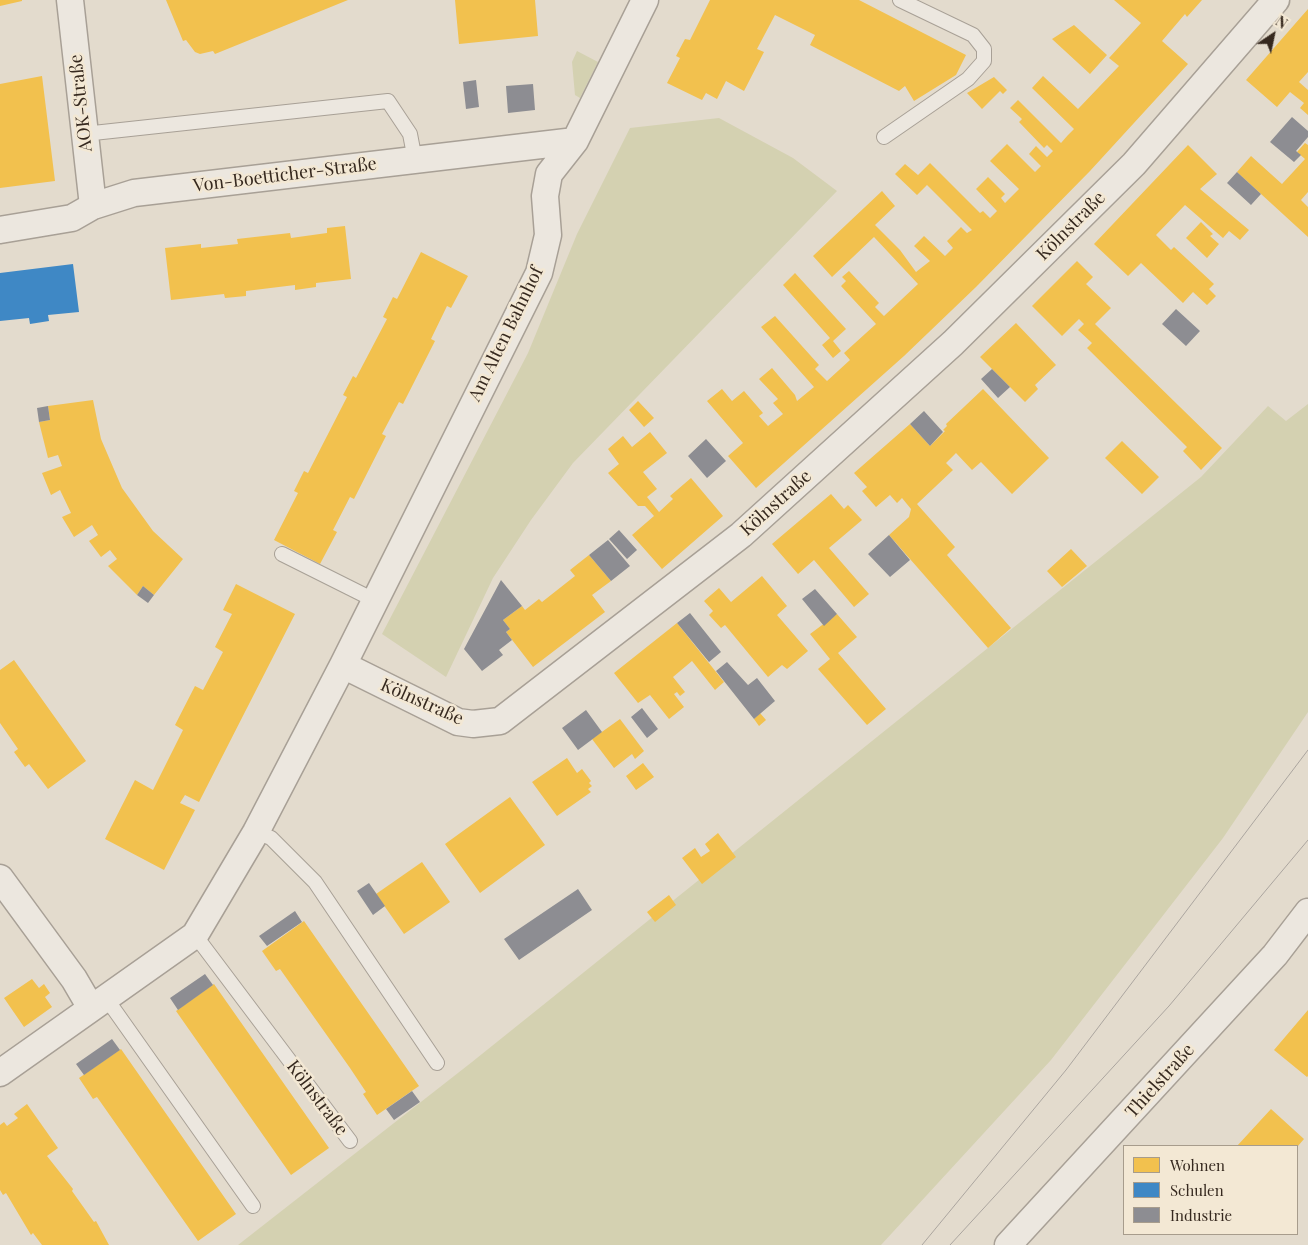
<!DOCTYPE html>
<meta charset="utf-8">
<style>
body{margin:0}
#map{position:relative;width:1308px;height:1245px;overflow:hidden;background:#e3dbcd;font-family:"Playfair Display",serif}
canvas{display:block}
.legend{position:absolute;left:1123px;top:1145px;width:175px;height:90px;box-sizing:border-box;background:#f3e8d4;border:1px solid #a79c8c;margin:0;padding:6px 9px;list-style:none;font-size:15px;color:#36291f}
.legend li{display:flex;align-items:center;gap:10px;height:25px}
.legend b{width:25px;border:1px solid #a79c8c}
.north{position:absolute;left:1248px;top:10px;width:50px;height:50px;-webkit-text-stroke:4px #f3e8d4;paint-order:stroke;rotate:34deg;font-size:14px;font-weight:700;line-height:20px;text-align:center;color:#36291f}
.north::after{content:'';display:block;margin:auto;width:18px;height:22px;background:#36291f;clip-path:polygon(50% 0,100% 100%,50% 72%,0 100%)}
</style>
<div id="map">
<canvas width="1308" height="1245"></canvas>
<ul class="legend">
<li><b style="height:14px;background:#f2c14e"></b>Wohnen</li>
<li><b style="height:14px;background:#3f88c5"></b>Schulen</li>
<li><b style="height:14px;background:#8d8d92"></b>Industrie</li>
</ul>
<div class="north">N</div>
</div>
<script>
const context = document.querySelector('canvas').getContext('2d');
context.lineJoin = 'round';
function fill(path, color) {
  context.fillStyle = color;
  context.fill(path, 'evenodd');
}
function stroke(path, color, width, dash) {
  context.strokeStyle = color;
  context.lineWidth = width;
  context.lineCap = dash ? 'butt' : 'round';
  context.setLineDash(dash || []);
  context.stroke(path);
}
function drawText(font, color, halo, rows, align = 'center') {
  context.font = font + ' "Playfair Display",serif';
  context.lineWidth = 5;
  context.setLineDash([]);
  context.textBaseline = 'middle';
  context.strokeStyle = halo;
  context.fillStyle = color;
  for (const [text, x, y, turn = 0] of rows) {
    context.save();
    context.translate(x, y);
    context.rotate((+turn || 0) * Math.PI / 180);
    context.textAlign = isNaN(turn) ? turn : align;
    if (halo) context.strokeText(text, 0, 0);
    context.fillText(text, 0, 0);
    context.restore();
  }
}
fill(new Path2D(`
 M 577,51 L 598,62 L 580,98 L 575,95 L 572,62 Z
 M 719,118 L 793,158 L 837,191 L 573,463 L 531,520 L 493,578 L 446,677 L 382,634 L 528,353 L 577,234 L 630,128 Z
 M 1308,404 L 1308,712 L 1223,838 L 1051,1060 L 881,1245 L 238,1245 L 472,1062 L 1201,477 L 1268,406 L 1286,421 Z`), '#d4d1b1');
fill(new Path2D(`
 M 0,0 L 22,0 L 22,1 L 0,6 Z
 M 166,0 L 348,0 L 215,54 L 213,51 L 200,54 L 195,52 L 186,40 L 183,41 Z
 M 455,0 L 535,0 L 538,36 L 459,44 Z
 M 710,0 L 859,0 L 966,55 L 956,75 L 914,101 L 905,86 L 899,91 L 810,45 L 815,35 L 775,15 L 757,49 L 764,52 L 744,91 L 726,81 L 717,99 L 706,93 L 702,100 L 667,83 L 680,58 L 676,56 L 685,39 L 690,40 Z
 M 1114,0 L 1202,0 L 1187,17 L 1185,14 L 1162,41 L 1188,64 L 1090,171 L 976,287 L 904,356 L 756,488 L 728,456 L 743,443 L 707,401 L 722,389 L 732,401 L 744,391 L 763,413 L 759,416 L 768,426 L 783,414 L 773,403 L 778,399 L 759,379 L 772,368 L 795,395 L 797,401 L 814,387 L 761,327 L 775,316 L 819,365 L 815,369 L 827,381 L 850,360 L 844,353 L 876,324 L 841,286 L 846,281 L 842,277 L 849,271 L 879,303 L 875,307 L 884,316 L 918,284 L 874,237 L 832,277 L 813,256 L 882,191 L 895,206 L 875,225 L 900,250 L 916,272 L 930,261 L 914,246 L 924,236 L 945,256 L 953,248 L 947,241 L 961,227 L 967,233 L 972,230 L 927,185 L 917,195 L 895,174 L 905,164 L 918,175 L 930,163 L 980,213 L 983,211 L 990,218 L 997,211 L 976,189 L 988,177 L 1005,194 L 1001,198 L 1005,203 L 1019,189 L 990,161 L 1007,144 L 1035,172 L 1041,166 L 1029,154 L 1036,146 L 1047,157 L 1053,151 L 1047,145 L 1044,148 L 1019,122 L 1022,119 L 1010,108 L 1018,100 L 1061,143 L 1068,135 L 1074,129 L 1032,88 L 1043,76 L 1078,109 L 1119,66 L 1109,58 L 1141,23 Z
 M 1308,9 L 1308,72 L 1299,82 L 1308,90 L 1308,115 L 1300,108 L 1304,103 L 1290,92 L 1277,107 L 1246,80 Z
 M 1074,25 L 1107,55 L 1090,74 L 1052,39 Z
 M 42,76 L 55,181 L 0,188 L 0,84 Z
 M 994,77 L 1007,90 L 1003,94 L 1000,91 L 982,109 L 967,93 Z
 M 1305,143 L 1308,145 L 1308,192 L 1301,200 L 1308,207 L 1308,237 L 1237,172 L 1251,156 L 1282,184 L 1305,159 L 1297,152 Z
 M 1188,145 L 1217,174 L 1200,189 L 1249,230 L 1240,240 L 1229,231 L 1223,238 L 1185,205 L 1156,235 L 1171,250 L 1174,247 L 1214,284 L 1209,289 L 1216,296 L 1207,305 L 1193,292 L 1183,303 L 1141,263 L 1128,276 L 1094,244 Z
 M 1201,222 L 1213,234 L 1210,236 L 1219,244 L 1207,258 L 1186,238 Z
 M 345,226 L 351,279 L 316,283 L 316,287 L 295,290 L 295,285 L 246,291 L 246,296 L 225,298 L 224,294 L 171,300 L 165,248 L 201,244 L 201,248 L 238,244 L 237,239 L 290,233 L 291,238 L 327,233 L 327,228 Z
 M 421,252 L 468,276 L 451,308 L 447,306 L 431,339 L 435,341 L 403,404 L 399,402 L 382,434 L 386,436 L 354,499 L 350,497 L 333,530 L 337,532 L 320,564 L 274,540 L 298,493 L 294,491 L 304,471 L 308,473 L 347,397 L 343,395 L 353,376 L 356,378 L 387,319 L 383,317 L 393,297 L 397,299 Z
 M 1077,261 L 1093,277 L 1086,284 L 1111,308 L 1095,324 L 1222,448 L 1201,470 L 1183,451 L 1187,447 L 1087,348 L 1092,343 L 1078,330 L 1084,324 L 1079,319 L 1062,336 L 1032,306 Z
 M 795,273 L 846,329 L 833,341 L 841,351 L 833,358 L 822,345 L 830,338 L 783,285 Z
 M 1016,323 L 1056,365 L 1035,385 L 1038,389 L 1025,402 L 980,357 Z
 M 983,389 L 1049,458 L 1012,494 L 981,462 L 972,470 L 956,453 L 946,463 L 953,470 L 917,504 L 955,547 L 947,555 L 1011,628 L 988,648 L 889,535 L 909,517 L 911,509 L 902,498 L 897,503 L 890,495 L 876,507 L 862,491 L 867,487 L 854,473 L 910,424 L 930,446 L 945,431 L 943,430 L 947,426 L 946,424 Z
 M 93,400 L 101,439 L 122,488 L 153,531 L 183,559 L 154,595 L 143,586 L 137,595 L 108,566 L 117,559 L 110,550 L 101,557 L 89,541 L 98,535 L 92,525 L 74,537 L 62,517 L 71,513 L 60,490 L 51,495 L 42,473 L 62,466 L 58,455 L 48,458 L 39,422 L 50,420 L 48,406 Z
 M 638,401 L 654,418 L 644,427 L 629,410 Z
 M 650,432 L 667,453 L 643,472 L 657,489 L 647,497 L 659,512 L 673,499 L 670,496 L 691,478 L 723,516 L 662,569 L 632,535 L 654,516 L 645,506 L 638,506 L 608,473 L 619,464 L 608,449 L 623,436 L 632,447 Z
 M 1122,441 L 1159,477 L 1142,494 L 1105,458 Z
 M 831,494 L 844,509 L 848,505 L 862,520 L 829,548 L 869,594 L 854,607 L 814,560 L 798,574 L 772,544 Z
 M 1071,549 L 1087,566 L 1062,587 L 1047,571 Z
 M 589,555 L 611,581 L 592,595 L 605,612 L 533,667 L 506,632 L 510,629 L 503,620 L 522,606 L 525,610 L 539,599 L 542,602 L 575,576 L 570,570 Z
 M 762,576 L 787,606 L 777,615 L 808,651 L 787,669 L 782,665 L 768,677 L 725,625 L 721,628 L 709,615 L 713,611 L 704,601 L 719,588 L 731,602 Z
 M 236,584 L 295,614 L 199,802 L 185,795 L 180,803 L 195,810 L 164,870 L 105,839 L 135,780 L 153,790 L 183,730 L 175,725 L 195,686 L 203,690 L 223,652 L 215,647 L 232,614 L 223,610 Z
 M 837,614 L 857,637 L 838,653 L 886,709 L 867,725 L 818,669 L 830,659 L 810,634 Z
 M 677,623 L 724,682 L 715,690 L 692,661 L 673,677 L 685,692 L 680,696 L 677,692 L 674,694 L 684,707 L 669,719 L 650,695 L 638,703 L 614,673 Z
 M 14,660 L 86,761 L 48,789 L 29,764 L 25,767 L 14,752 L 18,749 L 0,723 L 0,670 Z
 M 760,713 L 766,720 L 759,726 L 754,719 Z
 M 620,719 L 644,751 L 635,759 L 632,754 L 614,768 L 592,739 Z
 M 567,758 L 577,773 L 582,769 L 591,781 L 589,783 L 592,786 L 588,789 L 591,792 L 557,816 L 532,782 Z
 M 643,763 L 654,777 L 636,790 L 626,776 Z
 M 510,797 L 545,845 L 480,893 L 445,844 Z
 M 718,833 L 736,857 L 702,884 L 682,858 L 695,848 L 701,857 L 710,851 L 705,844 Z
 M 422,862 L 450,902 L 404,934 L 376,894 Z
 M 669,895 L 676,905 L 655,922 L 647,912 Z
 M 304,921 L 419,1086 L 377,1115 L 363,1094 L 366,1092 L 350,1068 L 280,969 L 276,971 L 262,951 Z
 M 32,979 L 39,988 L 44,984 L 50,993 L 45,997 L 52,1007 L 24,1027 L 4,998 Z
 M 214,984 L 329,1148 L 291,1175 L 176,1011 Z
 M 1308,1010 L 1308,1076 L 1307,1077 L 1274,1050 Z
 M 121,1049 L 236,1214 L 198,1241 L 97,1097 L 93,1099 L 79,1078 Z
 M 27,1104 L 58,1148 L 47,1156 L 73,1189 L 72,1191 L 94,1222 L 96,1221 L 109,1245 L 42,1245 L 33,1233 L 31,1235 L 6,1193 L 3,1195 L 0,1190 L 0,1125 L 4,1122 L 7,1126 L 18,1118 L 14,1114 Z
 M 1271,1109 L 1304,1139 L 1298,1146 L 1237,1146 Z`), '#f2c14e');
fill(new Path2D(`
 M 73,264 L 79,312 L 48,315 L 49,321 L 30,324 L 29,318 L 0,321 L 0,273 Z`), '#3f88c5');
fill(new Path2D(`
 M 476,80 L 479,107 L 466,109 L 463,82 Z
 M 533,84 L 535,110 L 508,113 L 506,86 Z
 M 1292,117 L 1308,131 L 1308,137 L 1296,151 L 1301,155 L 1294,162 L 1270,142 Z
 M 1237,172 L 1261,194 L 1251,205 L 1227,183 Z
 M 1176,309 L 1200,331 L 1186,346 L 1162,324 Z
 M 992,369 L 1010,387 L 998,398 L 981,379 Z
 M 48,406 L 50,420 L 39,422 L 37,408 Z
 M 924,411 L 943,432 L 930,446 L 910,424 Z
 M 706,439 L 726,461 L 707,478 L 688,456 Z
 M 619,530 L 637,550 L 627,559 L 609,539 Z
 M 889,535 L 910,560 L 890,577 L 868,554 Z
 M 608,540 L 630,566 L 611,581 L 589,555 Z
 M 501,580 L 522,606 L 503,620 L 510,629 L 506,632 L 512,640 L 499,650 L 503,655 L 482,671 L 464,649 Z
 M 143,586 L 154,595 L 148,603 L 137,595 Z
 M 815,589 L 837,614 L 824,626 L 802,599 Z
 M 690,613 L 721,652 L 709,662 L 677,623 Z
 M 727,662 L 748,685 L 757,678 L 775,701 L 754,719 L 716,671 Z
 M 642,708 L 658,729 L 647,738 L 631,717 Z
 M 586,710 L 602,732 L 578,750 L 562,728 Z
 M 369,883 L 385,906 L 373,915 L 357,891 Z
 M 578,889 L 592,910 L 519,960 L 504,939 Z
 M 295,911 L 302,922 L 267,946 L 259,936 Z
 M 205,974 L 213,985 L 178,1010 L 170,998 Z
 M 112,1039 L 120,1050 L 84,1075 L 76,1064 Z
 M 412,1091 L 420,1102 L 394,1120 L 386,1109 Z`), '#8d8d92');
const lane = new Path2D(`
 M 84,134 L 388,101 L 410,134 L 415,160
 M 884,137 L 968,79 L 984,61 L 984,49 L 973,35 L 900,0
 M 282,554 L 374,600
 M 256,832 L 271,838 L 315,882 L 437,1063
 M 195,935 L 350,1141
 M 106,998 L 253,1206`);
const street = new Path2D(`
 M 70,0 L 93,206
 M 0,230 L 72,218 L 93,206 L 134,193 L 575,141
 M 343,665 L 458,722 L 473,724 L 500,721 L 741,535 L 953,343 L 1134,164 L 1276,0
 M 0,878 L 74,979 L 91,1008
 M 0,1073 L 195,935 L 256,832 L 343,665 L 539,273 L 548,235 L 545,196 L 549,174 L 575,141 L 645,0
 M 1008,1245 L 1275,955 L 1308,912`);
stroke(lane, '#a8a096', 16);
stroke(street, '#a8a096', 29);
stroke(lane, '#ece7df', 14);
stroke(street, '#ece7df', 26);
stroke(new Path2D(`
 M 922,1245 L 1066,1070 L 1308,750
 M 950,1245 L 1169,1006 L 1308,840`), '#aba59f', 1);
drawText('18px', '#36291f', '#f3e8d4', [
 ["AOK-Straße",81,103,-96],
 ["Von-Boetticher-Straße",285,175,-7],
 ["Kölnstraße",1071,226,-45],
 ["Am Alten Bahnhof",506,334,-64],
 ["Kölnstraße",776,503,-42],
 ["Kölnstraße",422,702,24],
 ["Thielstraße",1160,1081,-48],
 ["Kölnstraße",317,1098,53]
]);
</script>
